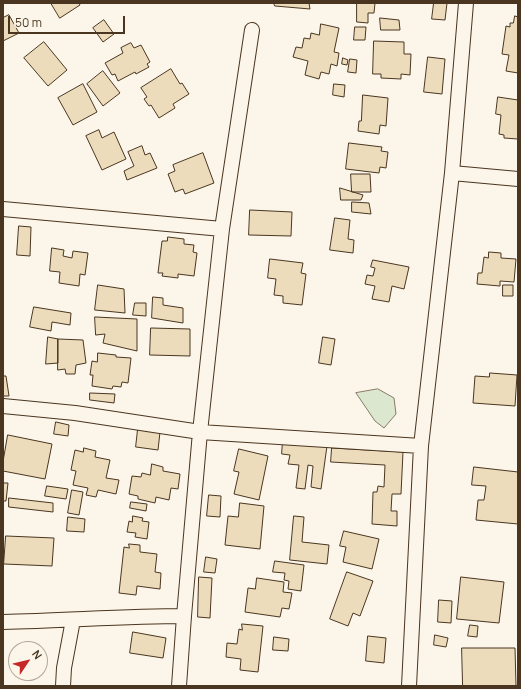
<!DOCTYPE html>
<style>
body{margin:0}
#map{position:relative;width:521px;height:689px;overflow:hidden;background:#fbf6e9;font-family:Manrope,sans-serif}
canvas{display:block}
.frame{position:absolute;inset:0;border:4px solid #4a3520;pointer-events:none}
.north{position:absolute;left:8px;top:641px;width:40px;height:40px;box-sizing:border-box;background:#fbf6e9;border:1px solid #b4a999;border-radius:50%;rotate:55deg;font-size:11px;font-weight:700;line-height:16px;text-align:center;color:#4a3520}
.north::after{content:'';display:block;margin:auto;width:14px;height:18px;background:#c62828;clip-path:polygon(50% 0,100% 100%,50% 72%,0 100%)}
.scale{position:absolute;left:8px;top:16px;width:117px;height:18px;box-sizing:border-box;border:2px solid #4a3520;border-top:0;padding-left:5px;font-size:12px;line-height:14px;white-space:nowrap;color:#4a3520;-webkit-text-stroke:3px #fbf6e9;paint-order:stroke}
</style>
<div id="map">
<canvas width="521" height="689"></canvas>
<div class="frame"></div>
<div class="north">N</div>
<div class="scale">50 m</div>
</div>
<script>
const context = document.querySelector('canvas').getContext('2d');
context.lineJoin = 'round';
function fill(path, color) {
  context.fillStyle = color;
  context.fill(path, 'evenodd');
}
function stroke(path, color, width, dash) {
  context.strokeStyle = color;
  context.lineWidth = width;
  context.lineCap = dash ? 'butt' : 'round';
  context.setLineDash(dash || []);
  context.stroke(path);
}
const green = new Path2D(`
 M 378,389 L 394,398 L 396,414 L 384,428 L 375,421 L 356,393 Z`);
fill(green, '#dce7d0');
stroke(green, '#887966', 1);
const building = new Path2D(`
 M 51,3 L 79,3 L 80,5 L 60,18 Z
 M 274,3 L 309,3 L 310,9 L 275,6 Z
 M 357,3 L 375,3 L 374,13 L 368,13 L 368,23 L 357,22 Z
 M 434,3 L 447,3 L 445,20 L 432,19 Z
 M 9,15 L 19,33 L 3,41 L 3,18 Z
 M 515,16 L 518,17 L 518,73 L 506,71 L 509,55 L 502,54 L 506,26 L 510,27 L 510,23 L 513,23 Z
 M 380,18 L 399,20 L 400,30 L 381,30 Z
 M 104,20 L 114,34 L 103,42 L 93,28 Z
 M 321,24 L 339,28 L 334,52 L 339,53 L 337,66 L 331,64 L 329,74 L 321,72 L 319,79 L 305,75 L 308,61 L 293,57 L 296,47 L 302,48 L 304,38 L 310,39 L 311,33 L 319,35 Z
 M 355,27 L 366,27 L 365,40 L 354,40 Z
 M 374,41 L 404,42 L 404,54 L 411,54 L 410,75 L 401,74 L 401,79 L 381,78 L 381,74 L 373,74 Z
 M 44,42 L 67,70 L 48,86 L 24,58 Z
 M 131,43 L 134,48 L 141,45 L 150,62 L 147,64 L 149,67 L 136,74 L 135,72 L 118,81 L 115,74 L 112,75 L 105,63 L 123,53 L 121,48 Z
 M 428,57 L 445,59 L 442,94 L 424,92 Z
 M 343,58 L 348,60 L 347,65 L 342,64 Z
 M 350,59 L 357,60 L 356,73 L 348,72 Z
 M 171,69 L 180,84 L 182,83 L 189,94 L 173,104 L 175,108 L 159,118 L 151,105 L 149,106 L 144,99 L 147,97 L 141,88 Z
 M 103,71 L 120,93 L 103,106 L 87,84 Z
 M 83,84 L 97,112 L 73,125 L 58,98 Z
 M 334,84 L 345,85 L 344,97 L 333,95 Z
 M 363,95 L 388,98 L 386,126 L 380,125 L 379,134 L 358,131 L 359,121 L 361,121 Z
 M 498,97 L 518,100 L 518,139 L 504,138 L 504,135 L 499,134 L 501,115 L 496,114 Z
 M 99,130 L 102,138 L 114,132 L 126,159 L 102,170 L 86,136 Z
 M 349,143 L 382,147 L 381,151 L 388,152 L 386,168 L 380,167 L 379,173 L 346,169 Z
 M 142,146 L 145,155 L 150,153 L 157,168 L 127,180 L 124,171 L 134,166 L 128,152 Z
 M 203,153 L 214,183 L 185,194 L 183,189 L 175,192 L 168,174 L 175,171 L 173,165 Z
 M 351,174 L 370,174 L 371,192 L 352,192 Z
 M 340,188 L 363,195 L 361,200 L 341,200 Z
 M 352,202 L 369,203 L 371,214 L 352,212 Z
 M 250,210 L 292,212 L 291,236 L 249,235 Z
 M 335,218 L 350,220 L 348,239 L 354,240 L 353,253 L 330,250 Z
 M 19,226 L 31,227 L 30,256 L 17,255 Z
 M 168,237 L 184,239 L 184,244 L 194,245 L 193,252 L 197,253 L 194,276 L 178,274 L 178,278 L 162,276 L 163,273 L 158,273 L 162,241 L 167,241 Z
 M 52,248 L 64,250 L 63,256 L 72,258 L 73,251 L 88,253 L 85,275 L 80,274 L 79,286 L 59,283 L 60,272 L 50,271 Z
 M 489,252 L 501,253 L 501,258 L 516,259 L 514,282 L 500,281 L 500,286 L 477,284 L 478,273 L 482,273 L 484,257 L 488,258 Z
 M 270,259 L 303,263 L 301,273 L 306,274 L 302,305 L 283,303 L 283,296 L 274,295 L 276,279 L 268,278 Z
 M 373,260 L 409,267 L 404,289 L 392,286 L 389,302 L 372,299 L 375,286 L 365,284 L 367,275 L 373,276 L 375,268 L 371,267 Z
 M 98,285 L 124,289 L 125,313 L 95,310 Z
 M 503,285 L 513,285 L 513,296 L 503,296 Z
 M 153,297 L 163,298 L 163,305 L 183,308 L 183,323 L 152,318 Z
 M 135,303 L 146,303 L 146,316 L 133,315 Z
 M 34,307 L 71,313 L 70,325 L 52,322 L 51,331 L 30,327 Z
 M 95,317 L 137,319 L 137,351 L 103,343 L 105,334 L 96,335 Z
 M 151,328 L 190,329 L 190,356 L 150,355 Z
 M 48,337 L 58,339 L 58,363 L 46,364 Z
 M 323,337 L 335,339 L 331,365 L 319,363 Z
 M 58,339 L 83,340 L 86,363 L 76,365 L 75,374 L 66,374 L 65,369 L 58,370 Z
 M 98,353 L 116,355 L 116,357 L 131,358 L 128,383 L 122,382 L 121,387 L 113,386 L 112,389 L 92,386 L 93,375 L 90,375 L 92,361 L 97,362 Z
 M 490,373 L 517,375 L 515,406 L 473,403 L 475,376 L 489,377 Z
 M 3,376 L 6,376 L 9,396 L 3,396 Z
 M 90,393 L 115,394 L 114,403 L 90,400 Z
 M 56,422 L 69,425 L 68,436 L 54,434 Z
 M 138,429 L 160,432 L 158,450 L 136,447 Z
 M 8,435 L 52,444 L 45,479 L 3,471 L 3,462 Z
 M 283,440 L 327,446 L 321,489 L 311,487 L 313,466 L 308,465 L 305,489 L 296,488 L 299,465 L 288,464 L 290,455 L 282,454 Z
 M 84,448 L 96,451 L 95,457 L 110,460 L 106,478 L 119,480 L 116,494 L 98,490 L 96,497 L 86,495 L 88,488 L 73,485 L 76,471 L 71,470 L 75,450 L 83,452 Z
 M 332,448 L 403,452 L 401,494 L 392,494 L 391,511 L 397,511 L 397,526 L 372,524 L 373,492 L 377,492 L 378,486 L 384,487 L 385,465 L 331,462 Z
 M 239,449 L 268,456 L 259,500 L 234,494 L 239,472 L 234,471 Z
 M 152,464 L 163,467 L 163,471 L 180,474 L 178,489 L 171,488 L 169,500 L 156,497 L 155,503 L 138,499 L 138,496 L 129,494 L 132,476 L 141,477 L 142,473 L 150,475 Z
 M 474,467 L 518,472 L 518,524 L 476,520 L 478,500 L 484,500 L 486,486 L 472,485 Z
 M 3,483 L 8,483 L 6,501 L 3,501 Z
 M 47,486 L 68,489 L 66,499 L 45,496 Z
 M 72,490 L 83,492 L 79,515 L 68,513 Z
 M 209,495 L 221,496 L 220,517 L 207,516 Z
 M 9,498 L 53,503 L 53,512 L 9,507 Z
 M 131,502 L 147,504 L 146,511 L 130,508 Z
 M 240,503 L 264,506 L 260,549 L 225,545 L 228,516 L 238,517 Z
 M 133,516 L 143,518 L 142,521 L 149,522 L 147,539 L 135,537 L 136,533 L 127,532 L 129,521 L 132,522 Z
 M 294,516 L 304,517 L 302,542 L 329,545 L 327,564 L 290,560 Z
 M 68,517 L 85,519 L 84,532 L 67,531 Z
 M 344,531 L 379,539 L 372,569 L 343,562 L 346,547 L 340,546 Z
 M 6,536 L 54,538 L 52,566 L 4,564 Z
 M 129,544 L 140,545 L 140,552 L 157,554 L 155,572 L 161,573 L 160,589 L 137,586 L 136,595 L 119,593 L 124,547 L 129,548 Z
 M 206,557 L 217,559 L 215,573 L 204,572 Z
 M 275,561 L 304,565 L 301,591 L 288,589 L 289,581 L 284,580 L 285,573 L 273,572 Z
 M 347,572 L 373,581 L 360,616 L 353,613 L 348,626 L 330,619 Z
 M 199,577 L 212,578 L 210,618 L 198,617 Z
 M 461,577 L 504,582 L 499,623 L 457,619 Z
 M 257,578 L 284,582 L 283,592 L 292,593 L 289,609 L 282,608 L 280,617 L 245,612 L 248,588 L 255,589 Z
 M 439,600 L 452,601 L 451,623 L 438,622 Z
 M 242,624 L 263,626 L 258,672 L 240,670 L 241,659 L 226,657 L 227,643 L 237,644 L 239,629 L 242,630 Z
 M 470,625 L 478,626 L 477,637 L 468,636 Z
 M 133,632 L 166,638 L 163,658 L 130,653 Z
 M 435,635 L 448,638 L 446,647 L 434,645 Z
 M 368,636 L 386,638 L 384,663 L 366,661 Z
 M 274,637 L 289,639 L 288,651 L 273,650 Z
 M 462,648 L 515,648 L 516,686 L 463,686 Z`);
fill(building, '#ecdcbc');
stroke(building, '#4a3520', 1);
const street = new Path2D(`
 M 452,173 L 518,179
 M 3,209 L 222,229
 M 3,406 L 75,413 L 200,432 L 421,446
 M 3,622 C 63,621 124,616 184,616
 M 63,686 L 64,668 L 73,620
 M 179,686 L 184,616 L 200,432 L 222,229 L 252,30
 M 409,686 L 421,446 L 452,173 L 466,3`);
stroke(street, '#4a3520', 16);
stroke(street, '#fbf6e9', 14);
</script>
